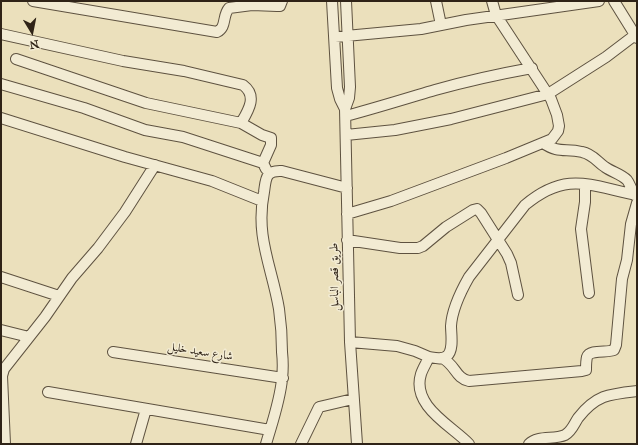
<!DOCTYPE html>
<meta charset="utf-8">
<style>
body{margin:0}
#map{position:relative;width:638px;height:445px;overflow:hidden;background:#ebe0bc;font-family:"IM FELL Great Primer",serif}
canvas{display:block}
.frame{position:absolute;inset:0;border:2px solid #2f2317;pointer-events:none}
.north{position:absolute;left:12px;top:12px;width:40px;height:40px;-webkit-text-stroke:3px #f2ebd3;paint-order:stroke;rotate:170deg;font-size:11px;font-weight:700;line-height:16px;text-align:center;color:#2f2317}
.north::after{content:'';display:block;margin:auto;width:14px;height:18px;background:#2f2317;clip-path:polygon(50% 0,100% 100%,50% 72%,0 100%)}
</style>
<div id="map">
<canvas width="638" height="445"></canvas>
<div class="frame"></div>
<div class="north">N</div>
</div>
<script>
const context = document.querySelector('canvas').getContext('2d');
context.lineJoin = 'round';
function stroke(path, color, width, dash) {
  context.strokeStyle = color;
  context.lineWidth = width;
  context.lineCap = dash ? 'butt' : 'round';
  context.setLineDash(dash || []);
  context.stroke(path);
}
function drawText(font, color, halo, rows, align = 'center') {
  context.font = font + ' "IM FELL Great Primer",Amiri,serif';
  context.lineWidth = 3;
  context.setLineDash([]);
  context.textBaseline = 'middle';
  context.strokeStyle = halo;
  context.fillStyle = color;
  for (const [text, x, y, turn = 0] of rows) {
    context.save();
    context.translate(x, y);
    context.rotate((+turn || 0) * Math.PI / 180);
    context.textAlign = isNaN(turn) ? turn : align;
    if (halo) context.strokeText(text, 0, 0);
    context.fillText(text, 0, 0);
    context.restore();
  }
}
const street = new Path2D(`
 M 33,1 L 217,32 C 227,27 222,16 229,8 L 252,5 L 277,6 L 280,6 L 282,1
 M 332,1 L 337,88 L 340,99 L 345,109
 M 346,1 L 350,87 L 349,98 L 345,109 L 350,342 L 357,444
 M 436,1 L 441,25
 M 614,1 L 637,38
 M 1,34 L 123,61 L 184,71 L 243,85 C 258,96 248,111 241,123
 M 335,37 L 421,29 L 466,20 L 599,1
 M 16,59 L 146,103 L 241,123 L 262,135 L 271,138 L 271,145 L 263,163
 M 1,84 L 84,108 L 145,130 L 183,137 L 263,163 L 266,169
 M 346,116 C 376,108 405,99 435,90 C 467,81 499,74 532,68
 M 1,118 L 125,157 L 212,181 L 262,201
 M 346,135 L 395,130 L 451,119 L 548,94 L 606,57 L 635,35
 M 543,143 C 559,154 565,148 582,152 C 593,154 597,162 605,167 C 612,172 621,174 627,180 C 630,184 632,190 634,195
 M 585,184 L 585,202 L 581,229 L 589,293
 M 347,214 L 391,201 L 506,158 L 552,139 L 558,131 L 559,126 L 557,115 L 551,99 L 496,15 L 492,1
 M 347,240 L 400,248 L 418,248 L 423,246 L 446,227 L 473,210 L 477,209 L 481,213 L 507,254 L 511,263 L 518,295
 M 1,277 L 59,296
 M 1,330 L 29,337
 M 350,342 L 397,346 L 415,351 L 429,357
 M 113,352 L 283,378
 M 442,358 C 456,365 455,378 469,381 L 582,371 L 586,370 C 586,366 586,361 587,357 C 590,349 608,353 614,350 L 616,345 L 622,279 L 627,260 L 631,224 L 637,203
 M 48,392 L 270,430
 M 5,444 L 2,376 L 4,369 L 45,317 L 72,278 L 98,248 L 125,212 L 155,165
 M 136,444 L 146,409
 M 266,444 C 272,423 280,401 282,379 C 283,370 283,361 282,352 C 282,338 281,323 279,309 C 272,267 255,237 264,192 C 266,179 265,170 282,171 L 347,188
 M 301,444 L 319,407 L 353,399
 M 469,444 C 452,426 411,406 421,374 C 423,368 427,362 429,357 C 435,358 442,360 447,356 C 454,350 451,334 451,326 C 452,309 461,291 469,277 L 525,205 C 567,170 590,186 637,195
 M 529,444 C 538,435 554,440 565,435 C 572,431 574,424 578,418 C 596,395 609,394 637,391`);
stroke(street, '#5e5240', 12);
stroke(street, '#f2ebd3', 10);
drawText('12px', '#2f2317', '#f2ebd3', [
 ["طريق قصر الباسل",335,277,-91],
 ["شارع سعيد خليل",200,352,9]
]);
</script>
